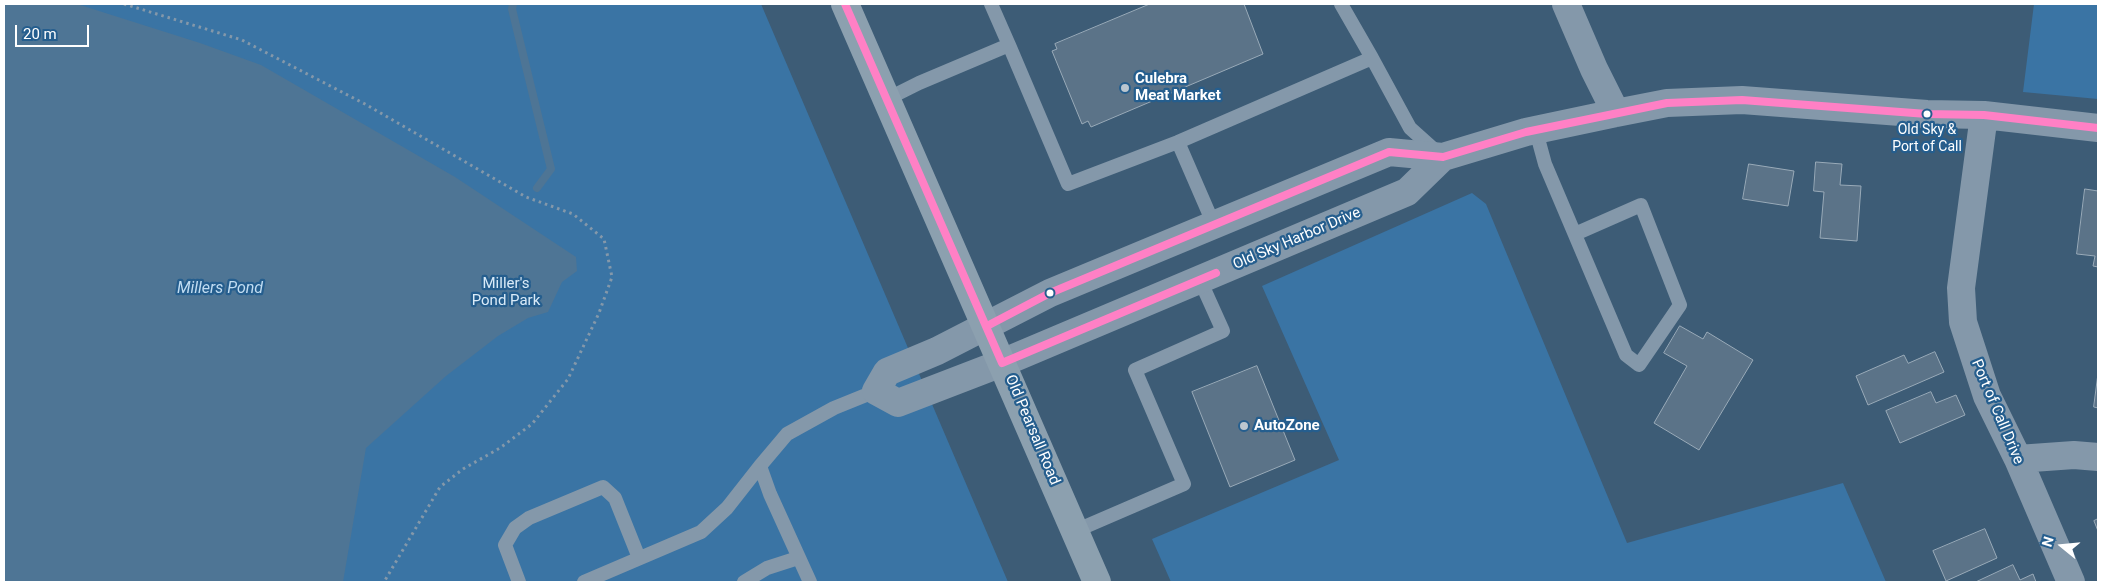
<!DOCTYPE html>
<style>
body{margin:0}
#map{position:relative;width:2102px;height:586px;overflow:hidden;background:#3d5c76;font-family:Roboto,sans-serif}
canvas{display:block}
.frame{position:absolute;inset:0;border:5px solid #fff;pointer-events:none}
.north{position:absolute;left:2037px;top:521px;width:50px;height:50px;-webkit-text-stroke:4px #255e8e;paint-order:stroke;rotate:287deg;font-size:14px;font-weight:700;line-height:20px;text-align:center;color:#fff}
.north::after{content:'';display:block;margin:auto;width:18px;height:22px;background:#fff;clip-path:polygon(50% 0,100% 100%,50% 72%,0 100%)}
.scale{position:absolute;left:15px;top:25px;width:74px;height:22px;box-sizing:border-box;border:2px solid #fff;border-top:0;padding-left:6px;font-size:15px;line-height:18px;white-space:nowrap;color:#fff;-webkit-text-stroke:4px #255e8e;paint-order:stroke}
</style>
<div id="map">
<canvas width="2102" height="586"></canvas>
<div class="frame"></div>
<div class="north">N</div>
<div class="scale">20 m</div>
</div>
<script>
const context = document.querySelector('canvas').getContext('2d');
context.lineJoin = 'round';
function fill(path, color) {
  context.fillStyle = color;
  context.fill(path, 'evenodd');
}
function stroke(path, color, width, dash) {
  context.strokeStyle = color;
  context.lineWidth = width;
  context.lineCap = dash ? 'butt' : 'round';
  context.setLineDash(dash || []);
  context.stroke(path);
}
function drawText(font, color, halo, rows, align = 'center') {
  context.font = font + ' Roboto,sans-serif';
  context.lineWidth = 4.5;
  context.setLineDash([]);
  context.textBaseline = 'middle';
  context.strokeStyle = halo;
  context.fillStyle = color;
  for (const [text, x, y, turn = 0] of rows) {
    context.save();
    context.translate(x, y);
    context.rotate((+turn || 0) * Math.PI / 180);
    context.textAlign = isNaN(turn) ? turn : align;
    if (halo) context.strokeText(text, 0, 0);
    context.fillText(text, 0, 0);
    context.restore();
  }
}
fill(new Path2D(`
 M 4,4 L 761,4 L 1008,582 L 4,582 Z
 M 2034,4 L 2098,4 L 2098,99 L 2023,92 Z
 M 1472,193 L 1486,204 L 1627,543 L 1843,483 L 1886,582 L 1171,582 L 1152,539 L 1339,460 L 1262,286 Z`), '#3a74a4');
fill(new Path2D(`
 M 4,4 L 77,4 L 200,43 L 261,65 L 455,177 L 576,257 L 577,271 L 562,282 L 548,312 L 528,318 L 498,336 L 446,376 L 366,448 L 343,582 L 4,582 Z`), '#4e7595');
stroke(new Path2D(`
 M 513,4 L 512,9 L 551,169 L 537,188`), '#4e7595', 8);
const building = new Path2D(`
 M 1150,4 L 1244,4 L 1263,54 L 1091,127 L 1088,121 L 1082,124 L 1052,51 L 1057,49 L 1055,44 Z
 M 1816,162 L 1842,164 L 1840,185 L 1861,186 L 1857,241 L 1820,238 L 1824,192 L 1814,191 Z
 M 1749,164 L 1794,171 L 1788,206 L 1743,199 Z
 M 2085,189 L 2098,191 L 2098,267 L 2093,266 L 2095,256 L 2077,254 Z
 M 1680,326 L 1703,339 L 1707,332 L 1753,360 L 1699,450 L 1654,423 L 1687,366 L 1664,353 Z
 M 1935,352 L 1944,372 L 1868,405 L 1856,376 L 1904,355 L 1908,363 Z
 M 1257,366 L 1295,460 L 1230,487 L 1192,392 Z
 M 2098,374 L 2098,408 L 2094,407 Z
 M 1931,392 L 1936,403 L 1956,395 L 1965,415 L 1900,443 L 1886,411 Z
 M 2098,519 L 2098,531 L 2094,521 Z
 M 1985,529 L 1997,558 L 1946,581 L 1933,551 Z
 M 2013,565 L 2020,580 L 2033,574 L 2036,582 L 1976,582 Z`);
fill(building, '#5b7388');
stroke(building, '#99aab8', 1);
stroke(new Path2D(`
 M 124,4 L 242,40 L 365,104 L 526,197 L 573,214 L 604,239 L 612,277 L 599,313 L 568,379 L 532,424 L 500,448 L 463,469 L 440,487 L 384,582`), '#8498aa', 3, [2.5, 4]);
stroke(new Path2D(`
 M 991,4 L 1009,45
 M 1341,4 L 1372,58
 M 887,99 L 919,83 L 1009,45 L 1068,184 L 1178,142 L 1372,58 L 1410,128 L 1439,154
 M 1536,131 L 1545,164 L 1626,355 L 1639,365 L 1680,305 L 1641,205 L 1575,234
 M 1178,142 L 1214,225
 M 1075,531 L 1184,484 L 1135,370 L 1223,331 L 1200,280
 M 519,582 L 505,545 L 515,528 L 529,518 L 603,487 L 615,498 L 639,558
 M 584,582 L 701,532 L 727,508 L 760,466
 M 744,582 L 767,568 L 798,558
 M 810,582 L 770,494 L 760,466 L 787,434 L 834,408 L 876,391`), '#8498aa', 14);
stroke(new Path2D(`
 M 1566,4 L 1594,69 L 1616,113
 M 1984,115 L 1961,288 L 1963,322 L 1987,396 L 2018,459 L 2071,582
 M 1443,157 L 1407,192 L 1002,363 L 898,403 L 876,391 L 887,372 L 937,351 L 1050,293 L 1389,152 L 1443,157 L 1526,132 L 1616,113 L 1667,103 L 1742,100 L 1927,114 L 1984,115 L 2098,128
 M 2018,459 L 2074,455 L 2098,457`), '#8498aa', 28);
stroke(new Path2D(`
 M 845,4 L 1097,582`), '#8ca0af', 28);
stroke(new Path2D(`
 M 845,4 L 1002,363 L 1216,273
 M 987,326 L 1050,293 L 1389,152 L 1443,157 L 1526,132 L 1667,103 L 1742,100 L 1927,114 L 1984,115 L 2098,128`), '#ff80c5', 8);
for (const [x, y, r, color] of [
 [1125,88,5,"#bbc6cf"],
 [1927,114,4.5,"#fff"],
 [1050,293,4.5,"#fff"],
 [1244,426,5,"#bbc6cf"]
]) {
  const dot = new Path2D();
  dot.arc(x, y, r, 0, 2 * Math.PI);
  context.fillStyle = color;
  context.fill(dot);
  stroke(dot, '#255e8e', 2);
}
drawText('14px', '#fff', '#255e8e', [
 ["Old Sky &",1927,130],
 ["Port of Call",1927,147]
]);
drawText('bold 15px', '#fff', '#255e8e', [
 ["Culebra",1135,79],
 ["Meat Market",1135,96],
 ["AutoZone",1254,426]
], 'left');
drawText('15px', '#fff', '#255e8e', [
 ["Old Sky Harbor Drive",1297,239,-23],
 ["Port of Call Drive",1997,412,67],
 ["Old Pearsall Road",1032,430,67]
]);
drawText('15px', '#daebf8', '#255e8e', [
 ["Miller's",506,284],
 ["Pond Park",506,301]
]);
drawText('italic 16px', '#c2ddf2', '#255e8e', [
 ["Millers Pond",220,289]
]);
</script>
